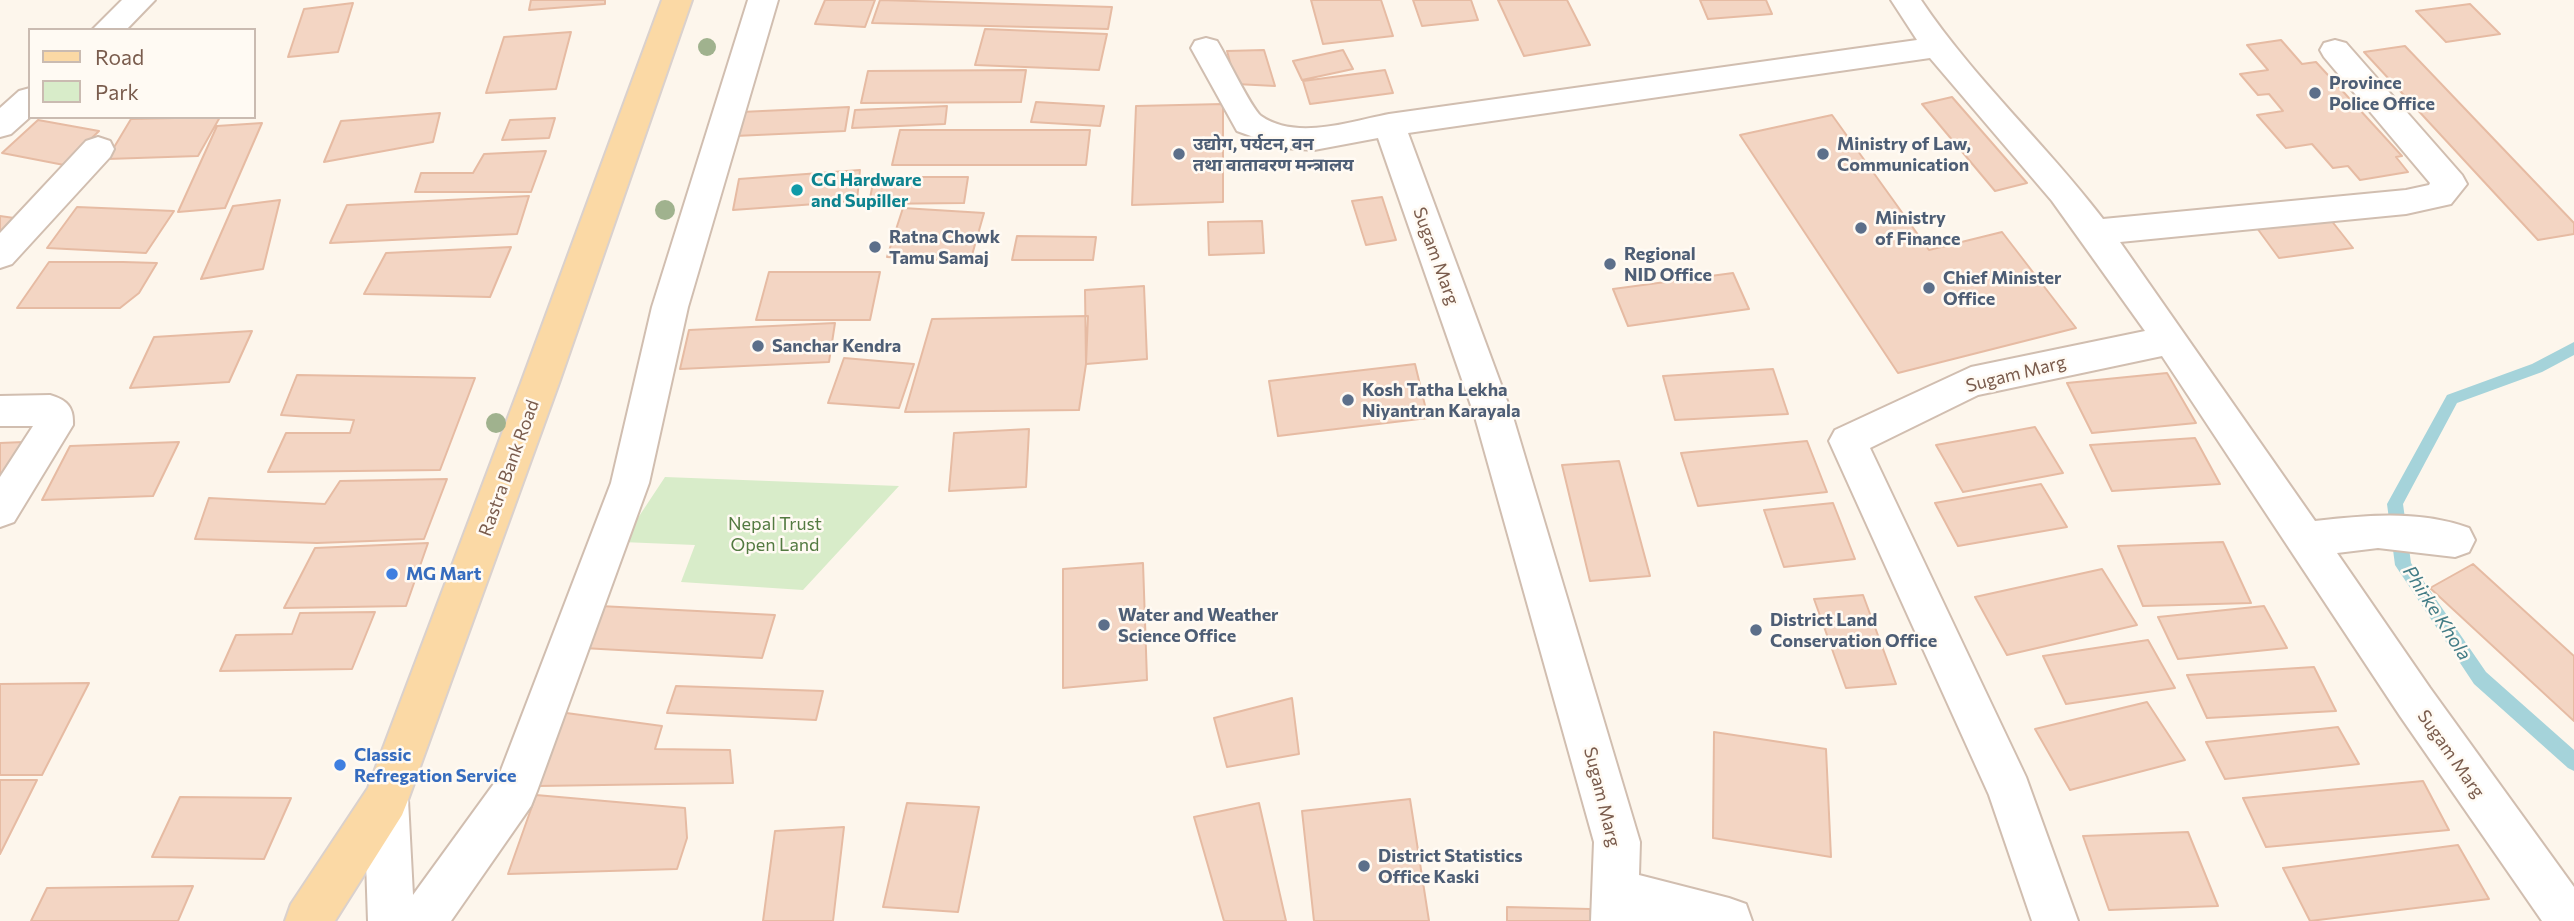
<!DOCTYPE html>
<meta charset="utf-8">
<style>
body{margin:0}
#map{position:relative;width:2574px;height:921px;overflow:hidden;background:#fdf6ec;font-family:Commissioner,sans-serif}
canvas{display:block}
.legend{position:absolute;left:28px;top:28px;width:228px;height:91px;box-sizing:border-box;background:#fffaf3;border:2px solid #cabbb1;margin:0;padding:9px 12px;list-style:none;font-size:21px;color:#7a5c4d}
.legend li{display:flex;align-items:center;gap:14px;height:35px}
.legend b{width:35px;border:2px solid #cabbb1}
</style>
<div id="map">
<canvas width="2574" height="921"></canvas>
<ul class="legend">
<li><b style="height:9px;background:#fbd9a5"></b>Road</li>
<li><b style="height:19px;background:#d8ecc9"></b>Park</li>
</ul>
</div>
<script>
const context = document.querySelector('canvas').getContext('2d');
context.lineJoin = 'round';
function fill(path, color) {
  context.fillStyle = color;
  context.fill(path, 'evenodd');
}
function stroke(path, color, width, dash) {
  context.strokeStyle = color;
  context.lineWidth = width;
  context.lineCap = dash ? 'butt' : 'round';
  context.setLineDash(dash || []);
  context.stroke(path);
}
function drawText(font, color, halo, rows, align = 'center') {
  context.font = font + ' Commissioner,"Noto Sans Devanagari",sans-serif';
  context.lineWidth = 5;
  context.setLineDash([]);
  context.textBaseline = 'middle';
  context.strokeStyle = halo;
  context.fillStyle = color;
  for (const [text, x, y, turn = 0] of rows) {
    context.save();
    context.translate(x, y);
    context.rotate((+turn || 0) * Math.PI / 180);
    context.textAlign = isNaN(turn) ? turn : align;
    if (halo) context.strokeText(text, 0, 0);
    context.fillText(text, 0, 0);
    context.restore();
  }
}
fill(new Path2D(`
 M 665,477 L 899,486 L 803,590 L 681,582 L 695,545 L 622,542 Z`), '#d8ecc9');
fill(new Path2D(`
 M 2574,342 L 2574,355 L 2542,372 L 2457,403 L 2403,504 L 2411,563 L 2486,672 L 2574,750 L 2574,771 L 2568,768 L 2474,684 L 2395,565 L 2387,504 L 2447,395 L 2532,364 Z`), '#a5d3da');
const building = new Path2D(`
 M 531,0 L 605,0 L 605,4 L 529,10 Z
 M 825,0 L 875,0 L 865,27 L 815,24 Z
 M 880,0 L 1112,7 L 1108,29 L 872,23 Z
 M 1311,0 L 1381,0 L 1393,36 L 1323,44 Z
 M 1413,0 L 1471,0 L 1478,20 L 1422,26 Z
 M 1498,0 L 1567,0 L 1590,45 L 1524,56 Z
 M 1700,0 L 1766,0 L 1772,14 L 1708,19 Z
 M 353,3 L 338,52 L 288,57 L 304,9 Z
 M 2470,4 L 2500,34 L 2446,42 L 2416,11 Z
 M 985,29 L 1107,34 L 1099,70 L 975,65 Z
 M 571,32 L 556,89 L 486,93 L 504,37 Z
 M 2281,40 L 2302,64 L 2316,62 L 2402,156 L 2396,157 L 2408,172 L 2360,180 L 2348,166 L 2333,168 L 2312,144 L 2286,148 L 2257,115 L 2283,111 L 2269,94 L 2258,95 L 2240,74 L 2268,70 L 2247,45 Z
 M 2405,46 L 2574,223 L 2574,234 L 2538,240 L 2364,52 Z
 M 1264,50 L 1275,86 L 1236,84 L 1227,51 Z
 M 1343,50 L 1353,69 L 1302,80 L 1293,61 Z
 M 1026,70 L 1021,102 L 861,103 L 868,71 Z
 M 1385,70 L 1393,93 L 1310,104 L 1303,81 Z
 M 1952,97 L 2027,183 L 1995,191 L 1922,104 Z
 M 1036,102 L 1104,106 L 1100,126 L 1031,122 Z
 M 1223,104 L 1223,202 L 1132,205 L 1136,106 Z
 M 947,106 L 945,124 L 852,128 L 855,110 Z
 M 849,107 L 845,131 L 735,136 L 741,112 Z
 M 440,113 L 433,142 L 324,162 L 341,121 Z
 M 1832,115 L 1929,250 L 2002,232 L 2076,328 L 1898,373 L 1740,135 Z
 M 220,117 L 198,156 L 107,159 L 131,119 Z
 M 555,118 L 549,138 L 502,140 L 510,120 Z
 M 38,120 L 99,131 L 64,165 L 2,153 Z
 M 262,123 L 225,208 L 178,212 L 217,126 Z
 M 900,130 L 1090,130 L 1086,165 L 892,165 Z
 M 546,151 L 531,192 L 415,192 L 421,173 L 473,173 L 484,154 Z
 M 860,170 L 857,201 L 733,210 L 739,179 Z
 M 874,177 L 968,177 L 964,203 L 869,204 Z
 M 529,196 L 517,234 L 330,243 L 347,205 Z
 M 1382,197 L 1396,240 L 1366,245 L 1352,201 Z
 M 280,200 L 263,269 L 201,279 L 233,206 Z
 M 77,207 L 174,211 L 146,253 L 47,248 Z
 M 903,208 L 984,213 L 970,262 L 887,257 Z
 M 2327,215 L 2353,248 L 2279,258 L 2254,224 Z
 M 0,216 L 21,219 L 0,242 Z
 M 1262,221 L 1264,253 L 1209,255 L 1208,222 Z
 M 1017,236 L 1096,237 L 1093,260 L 1012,260 Z
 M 511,247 L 490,297 L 364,294 L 386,253 Z
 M 49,262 L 123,262 L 157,263 L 139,293 L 120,308 L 17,308 Z
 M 769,272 L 880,272 L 870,320 L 756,320 Z
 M 1733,273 L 1749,309 L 1628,326 L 1613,289 Z
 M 1144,286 L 1147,359 L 1086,364 L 1085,290 Z
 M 1088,316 L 1086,364 L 1079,410 L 905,412 L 932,319 Z
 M 835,323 L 829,362 L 680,369 L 689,330 Z
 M 252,331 L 229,382 L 130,388 L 154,337 Z
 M 844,358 L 914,364 L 899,408 L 828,403 Z
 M 1415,364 L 1428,418 L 1278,436 L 1269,381 Z
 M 1773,369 L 1788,414 L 1675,420 L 1663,376 Z
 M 2167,373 L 2196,423 L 2092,433 L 2067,383 Z
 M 297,375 L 475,378 L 440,470 L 268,472 L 286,433 L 350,433 L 354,420 L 281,415 Z
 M 2035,427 L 2063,473 L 1963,492 L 1936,445 Z
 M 1029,429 L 1026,487 L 949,491 L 954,433 Z
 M 2195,438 L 2220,484 L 2112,491 L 2090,445 Z
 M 1807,441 L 1827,492 L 1698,506 L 1681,453 Z
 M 24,442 L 0,484 L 0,443 Z
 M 179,442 L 153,496 L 42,500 L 70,446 Z
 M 1619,461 L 1650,576 L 1590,581 L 1562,465 Z
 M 447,479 L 424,539 L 317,543 L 195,539 L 209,498 L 325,504 L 340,481 Z
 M 2041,484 L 2067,527 L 1958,546 L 1935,503 Z
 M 1833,503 L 1855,559 L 1784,567 L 1764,510 Z
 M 2223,542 L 2251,603 L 2143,606 L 2118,546 Z
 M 428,543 L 406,606 L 284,608 L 315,548 Z
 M 1143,563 L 1147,680 L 1063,688 L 1063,569 Z
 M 2473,564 L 2574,656 L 2574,721 L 2430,588 Z
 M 2102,569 L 2137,625 L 2007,655 L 1975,597 Z
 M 1863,595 L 1896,684 L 1846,688 L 1814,599 Z
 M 600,606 L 775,615 L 762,658 L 583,648 Z
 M 2264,606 L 2287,648 L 2178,659 L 2158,617 Z
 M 375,612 L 352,669 L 220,671 L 236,635 L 292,634 L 300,613 Z
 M 2148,640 L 2175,688 L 2066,704 L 2043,656 Z
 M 2314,667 L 2336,711 L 2207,718 L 2187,675 Z
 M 89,683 L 42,775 L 0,775 L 0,684 Z
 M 676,686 L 823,691 L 816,720 L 667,713 Z
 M 1292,698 L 1299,754 L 1227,767 L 1214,718 Z
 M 2147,702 L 2185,760 L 2070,790 L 2035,729 Z
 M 559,712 L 662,726 L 655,749 L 730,750 L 733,783 L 538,786 Z
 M 2338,727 L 2359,764 L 2225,779 L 2206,742 Z
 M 1714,732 L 1826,749 L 1831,857 L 1713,838 Z
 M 0,780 L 37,780 L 0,854 Z
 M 2423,781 L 2449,830 L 2266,847 L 2243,798 Z
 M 536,795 L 685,808 L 687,838 L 677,869 L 508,874 Z
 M 180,797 L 291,798 L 264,859 L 152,857 Z
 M 1410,799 L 1429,921 L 1314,921 L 1302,811 Z
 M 907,803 L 979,807 L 958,912 L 883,907 Z
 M 1259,803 L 1286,921 L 1224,921 L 1194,817 Z
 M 844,827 L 833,921 L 763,921 L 775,831 Z
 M 2188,832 L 2218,906 L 2109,910 L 2083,836 Z
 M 2458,845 L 2489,899 L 2310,921 L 2283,868 Z
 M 193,886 L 178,921 L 31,921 L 47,888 Z
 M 1507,907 L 1590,909 L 1591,921 L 1507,921 Z`);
fill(building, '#f3d5c3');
stroke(building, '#e6bba3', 2);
const minor = new Path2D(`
 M 122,0 L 155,0 L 126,30 L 92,30 Z
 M 748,0 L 778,0 L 688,307 L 649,483 L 537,791 L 531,806 L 451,921 L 368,921 L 364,800 L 370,785 L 386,778 L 402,785 L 408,800 L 413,895 L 498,778 L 611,483 L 652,307 Z
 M 1891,0 L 1921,0 C 1974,79 2045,143 2103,219 L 2406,190 L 2429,185 L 2430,183 L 2324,57 L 2320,50 L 2324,43 L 2335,40 L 2346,43 L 2462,175 L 2467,184 L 2451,204 L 2406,214 L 2120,242 L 2315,521 C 2366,515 2420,510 2469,528 L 2475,540 L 2469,552 L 2455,557 L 2378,548 L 2337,553 L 2430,688 L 2574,887 L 2574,921 L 2542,921 L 2400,716 L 2162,356 L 1978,395 L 1870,448 L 2026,777 L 2078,921 L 2032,921 L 1989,795 L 1829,441 L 1835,430 L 1971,367 L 2145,331 L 2052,201 L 1930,58 L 1408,133 L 1513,417 L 1640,842 L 1639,875 L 1729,898 L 1746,904 L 1752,921 L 1591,921 L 1594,842 L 1475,417 L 1378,138 L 1314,150 L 1284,148 L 1237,131 L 1191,48 L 1195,41 L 1206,38 L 1217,41 C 1226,55 1251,108 1261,116 C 1297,141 1351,121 1389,114 L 1917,40 Z
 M 30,88 L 30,117 L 11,134 L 0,137 L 0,108 L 19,91 Z
 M 98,137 L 110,141 L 114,149 L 110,157 L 12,264 L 0,268 L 0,233 L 86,141 Z
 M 50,395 C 67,400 74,407 73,425 L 14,522 L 0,527 L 0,477 L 33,426 L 0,426 L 0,396 Z`);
const major = new Path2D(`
 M 662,0 L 692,0 L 559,383 L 408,800 L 402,815 L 335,921 L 285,921 L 291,904 L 368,788 L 521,383 Z`);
stroke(minor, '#d1beb0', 4);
stroke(major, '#dad1cd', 4);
fill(minor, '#fff');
fill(major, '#fbd9a5');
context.fillStyle = '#a0b28e';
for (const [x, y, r] of [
 [707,47,9],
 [665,210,10],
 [496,423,10]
]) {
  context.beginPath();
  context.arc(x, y, r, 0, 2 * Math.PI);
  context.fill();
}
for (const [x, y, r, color] of [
 [2315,93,7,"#5c6f8a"],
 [1179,154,7,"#5c6f8a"],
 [1823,154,7,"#5c6f8a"],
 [797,190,7,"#0f9aa8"],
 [1861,228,7,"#5c6f8a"],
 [875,247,7,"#5c6f8a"],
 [1610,264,7,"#5c6f8a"],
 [1929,288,7,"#5c6f8a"],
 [758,346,7,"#5c6f8a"],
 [1348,400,7,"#5c6f8a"],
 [392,574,7,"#3f7fe0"],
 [1104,625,7,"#5c6f8a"],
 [1756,630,7,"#5c6f8a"],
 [340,765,7,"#3f7fe0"],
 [1364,866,7,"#5c6f8a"]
]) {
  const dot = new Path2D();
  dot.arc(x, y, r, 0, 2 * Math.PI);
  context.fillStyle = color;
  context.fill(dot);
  stroke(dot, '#fffaf3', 2.5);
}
drawText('bold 18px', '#4e5e75', '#fffaf3', [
 ["Province",2329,83],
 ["Police Office",2329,104],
 ["उद्योग, पर्यटन, वन",1193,144],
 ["तथा वातावरण मन्त्रालय",1193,165],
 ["Ministry of Law,",1837,144],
 ["Communication",1837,165],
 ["Ministry",1875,218],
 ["of Finance",1875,239],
 ["Ratna Chowk",889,237],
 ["Tamu Samaj",889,258],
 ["Regional",1624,254],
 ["NID Office",1624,275],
 ["Chief Minister",1943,278],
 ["Office",1943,299],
 ["Sanchar Kendra",772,346],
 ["Kosh Tatha Lekha",1362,390],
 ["Niyantran Karayala",1362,411],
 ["Water and Weather",1118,615],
 ["Science Office",1118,636],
 ["District Land",1770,620],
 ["Conservation Office",1770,641],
 ["District Statistics",1378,856],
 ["Office Kaski",1378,877]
], 'left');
drawText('bold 18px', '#0d838f', '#fffaf3', [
 ["CG Hardware",811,180],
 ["and Supiller",811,201]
], 'left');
drawText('18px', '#7a5c4d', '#fffaf3', [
 ["Sugam Marg",1436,256,70],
 ["Sugam Marg",2016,374,-14],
 ["Rastra Bank Road",509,468,-70],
 ["Sugam Marg",2451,754,55],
 ["Sugam Marg",1602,797,76]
]);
drawText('18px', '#537a41', '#fffaf3', [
 ["Nepal Trust",775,524],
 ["Open Land",775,545]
]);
drawText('bold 18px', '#366cbe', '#fffaf3', [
 ["MG Mart",406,574],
 ["Classic",354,755],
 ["Refregation Service",354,776]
], 'left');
drawText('italic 19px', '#437c86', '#fffaf3', [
 ["Phirke Khola",2437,613,57]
]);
</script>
